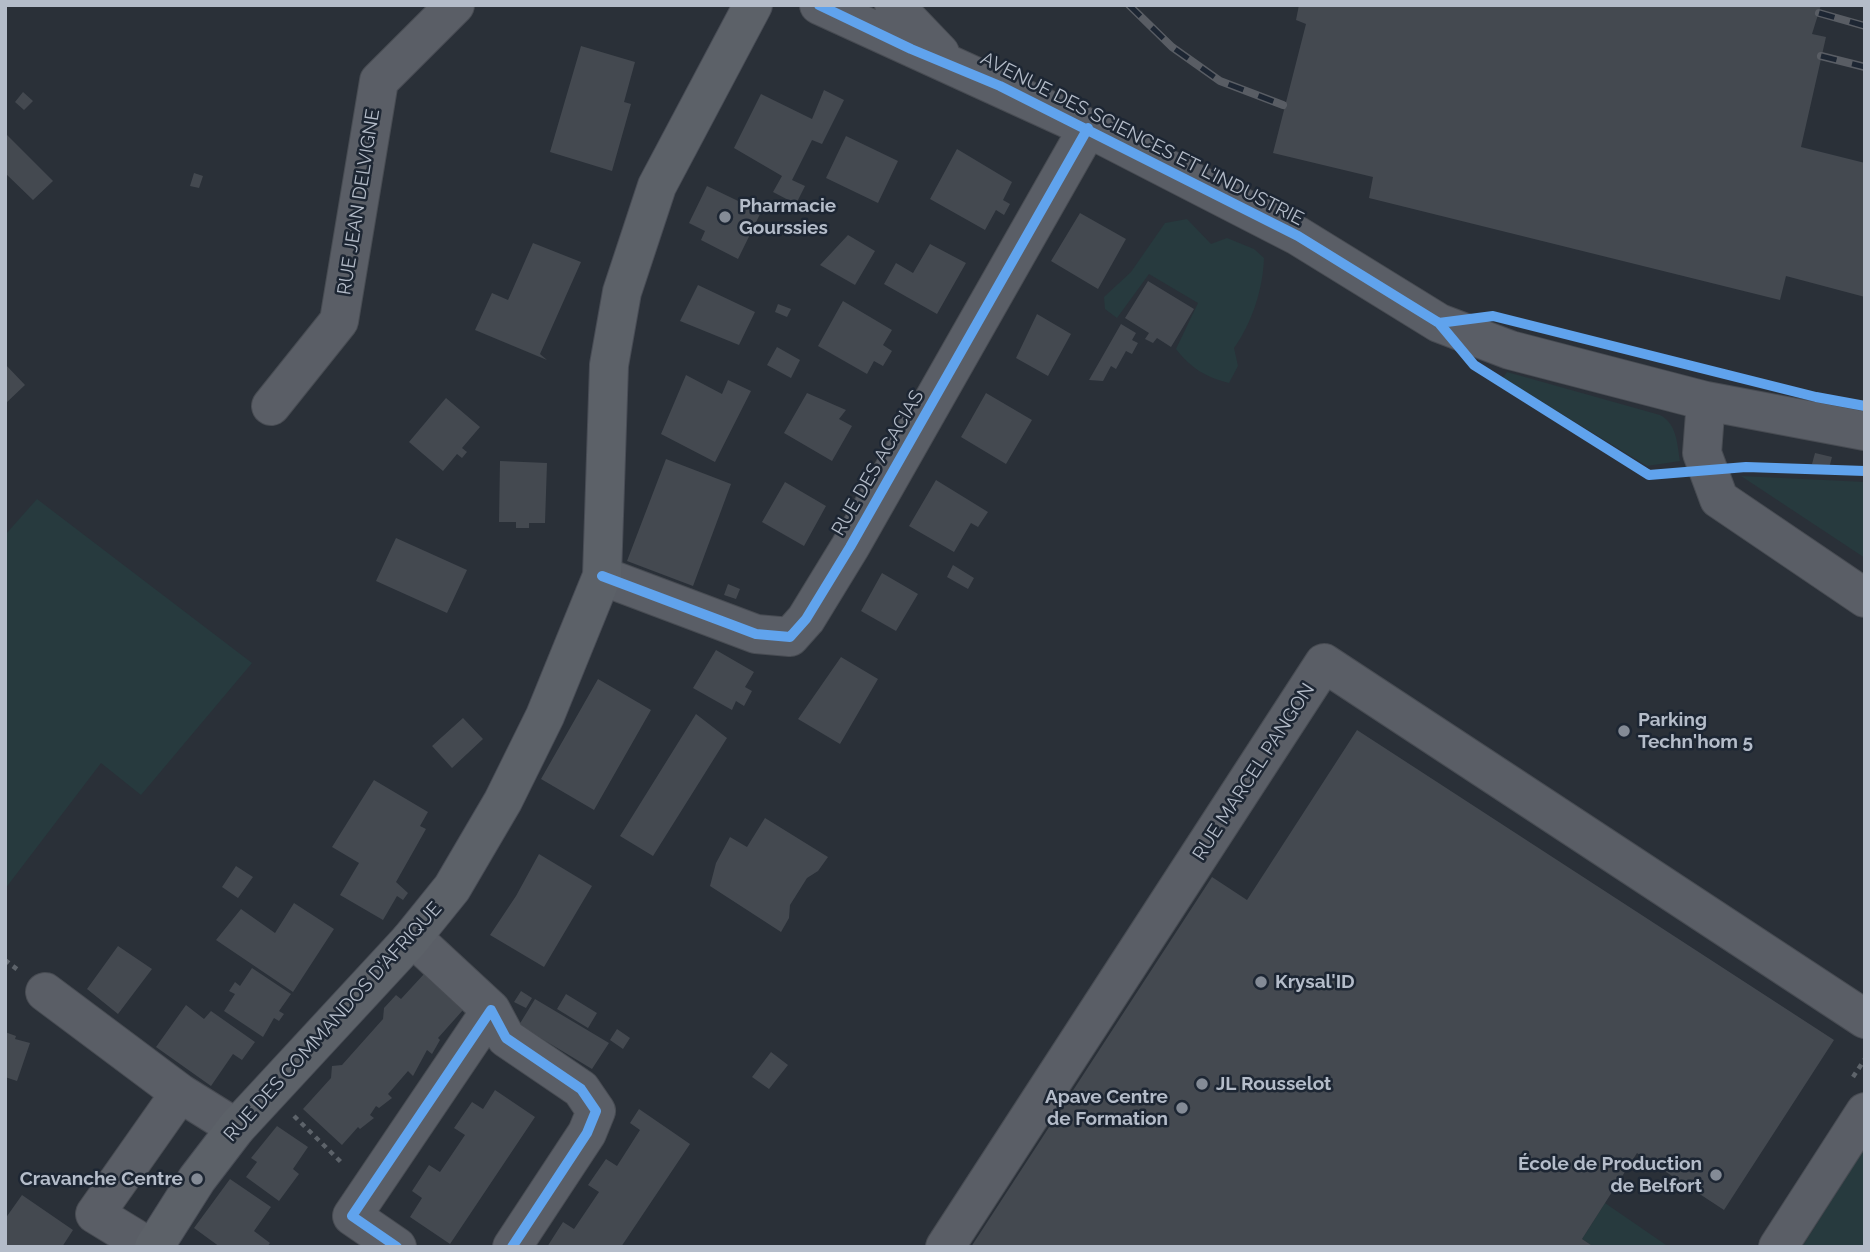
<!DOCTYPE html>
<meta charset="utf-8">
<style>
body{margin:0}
#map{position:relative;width:1870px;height:1252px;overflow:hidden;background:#2a3038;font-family:Raleway,sans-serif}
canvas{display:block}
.frame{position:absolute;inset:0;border:7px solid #b4bcc9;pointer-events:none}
</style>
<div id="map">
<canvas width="1870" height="1252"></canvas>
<div class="frame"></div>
</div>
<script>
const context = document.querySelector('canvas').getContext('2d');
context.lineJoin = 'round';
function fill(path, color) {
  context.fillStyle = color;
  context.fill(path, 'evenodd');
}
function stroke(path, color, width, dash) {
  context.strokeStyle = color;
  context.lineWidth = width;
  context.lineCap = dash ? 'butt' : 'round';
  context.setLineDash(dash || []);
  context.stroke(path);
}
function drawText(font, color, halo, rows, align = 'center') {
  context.font = font + ' Raleway,sans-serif';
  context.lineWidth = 5;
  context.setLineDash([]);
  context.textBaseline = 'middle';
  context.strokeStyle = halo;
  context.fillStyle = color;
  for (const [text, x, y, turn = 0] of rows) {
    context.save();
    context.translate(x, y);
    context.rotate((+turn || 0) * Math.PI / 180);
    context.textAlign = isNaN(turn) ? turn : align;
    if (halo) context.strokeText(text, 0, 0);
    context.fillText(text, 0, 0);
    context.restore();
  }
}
fill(new Path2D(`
 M 1187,219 L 1211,244 L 1227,238 L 1254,249 L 1264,258 C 1263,289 1252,323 1234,348 L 1238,366 L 1229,383 C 1205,377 1191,368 1176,349 L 1198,303 L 1149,274 L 1117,318 L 1105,309 L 1104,297 L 1131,272 L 1165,223 Z
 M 1507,372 L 1660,415 C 1677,424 1677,443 1680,461 L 1647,466 L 1503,378 Z
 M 1741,476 L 1865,482 L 1865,558 Z
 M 37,499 L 252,663 L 141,795 L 101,763 L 5,889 L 5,535 Z
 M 1865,1148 L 1865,1247 L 1802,1247 Z
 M 1605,1203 L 1669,1247 L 1594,1247 L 1582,1239 Z`), '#273a3e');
fill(new Path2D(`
 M 1299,5 L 1821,5 L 1812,34 L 1826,37 L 1801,147 L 1865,163 L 1865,297 L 1786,276 L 1780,300 L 1369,198 L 1373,177 L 1273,153 L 1306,24 L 1296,20 Z
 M 581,46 L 635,62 L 624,102 L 631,104 L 612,171 L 550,152 Z
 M 824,90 L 844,100 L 822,144 L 812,140 L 792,180 L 805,186 L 796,204 L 773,192 L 782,176 L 734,148 L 761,94 L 812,119 Z
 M 23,92 L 33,101 L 24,110 L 15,102 Z
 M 5,133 L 53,181 L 33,200 L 5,173 Z
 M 846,136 L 898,161 L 878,203 L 826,178 Z
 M 957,149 L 1012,182 L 1003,200 L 1010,204 L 1004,215 L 996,210 L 985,230 L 930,199 Z
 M 194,173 L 203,176 L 199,188 L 190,186 Z
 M 707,186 L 761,212 L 738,259 L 701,240 L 705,231 L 689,223 Z
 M 1080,213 L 1126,239 L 1098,289 L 1051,261 Z
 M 848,235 L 875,251 L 855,285 L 820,265 Z
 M 533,243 L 581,262 L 540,354 L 547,360 L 475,330 L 492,293 L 508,300 Z
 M 930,244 L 966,263 L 937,314 L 884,284 L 896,263 L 913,273 Z
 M 1148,281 L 1194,309 L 1171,347 L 1157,338 L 1153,343 L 1145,339 L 1149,333 L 1125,318 Z
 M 698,285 L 755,312 L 739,345 L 680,321 Z
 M 843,301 L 892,330 L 883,345 L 892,351 L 883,366 L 874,361 L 867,374 L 818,346 Z
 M 778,304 L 791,309 L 787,317 L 775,312 Z
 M 1037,314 L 1071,334 L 1048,376 L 1016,358 Z
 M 1121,324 L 1136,333 L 1132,340 L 1138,343 L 1132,354 L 1126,351 L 1116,369 L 1111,366 L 1103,381 L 1089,380 Z
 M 777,347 L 800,360 L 791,378 L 767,365 Z
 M 5,364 L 25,385 L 5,404 Z
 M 686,375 L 722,394 L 728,380 L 751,391 L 715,462 L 661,434 Z
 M 807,393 L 846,410 L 839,419 L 852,426 L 832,461 L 784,433 Z
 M 986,393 L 1032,420 L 1006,464 L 961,437 Z
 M 446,398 L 480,427 L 462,448 L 467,452 L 462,458 L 457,454 L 443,471 L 409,442 Z
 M 1815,453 L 1832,457 L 1829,468 L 1812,464 Z
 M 666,459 L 731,484 L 693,586 L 627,561 Z
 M 500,461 L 547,463 L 545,523 L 529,523 L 529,528 L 516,528 L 516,522 L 499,522 Z
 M 936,480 L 988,512 L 978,527 L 971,523 L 954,552 L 909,526 Z
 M 785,482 L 826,506 L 804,546 L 762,522 Z
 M 396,538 L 467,570 L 447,613 L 376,581 Z
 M 953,565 L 974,578 L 968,589 L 947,577 Z
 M 882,573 L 918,594 L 896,631 L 861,611 Z
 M 728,584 L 740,589 L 736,599 L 724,595 Z
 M 716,650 L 754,672 L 745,687 L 752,691 L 744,706 L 736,701 L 732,710 L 693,688 Z
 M 841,657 L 878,679 L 840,744 L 798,719 Z
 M 598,679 L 651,710 L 594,810 L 541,779 Z
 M 696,714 L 727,738 L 653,856 L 620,836 Z
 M 463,718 L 483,739 L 452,768 L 432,746 Z
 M 1357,730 L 1834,1040 L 1724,1210 L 1637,1153 L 1582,1239 L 1594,1247 L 971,1247 L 1212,877 L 1247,900 Z
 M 374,780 L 428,812 L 420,826 L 426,829 L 396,882 L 408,893 L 403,900 L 397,896 L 383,920 L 340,895 L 359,863 L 332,847 Z
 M 765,818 L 828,857 L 818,871 L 807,878 L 790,905 L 789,918 L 781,932 L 710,886 L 716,863 L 730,837 L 747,847 Z
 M 539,854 L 592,886 L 544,967 L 490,935 L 516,896 Z
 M 236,866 L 253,877 L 238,898 L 222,887 Z
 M 294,903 L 334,929 L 293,992 L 216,940 L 241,909 L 275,933 Z
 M 118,946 L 152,969 L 118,1014 L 87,989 Z
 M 252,968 L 291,994 L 279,1011 L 284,1014 L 279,1021 L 274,1018 L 263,1037 L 224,1011 L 235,994 L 229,991 L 235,982 L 240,986 Z
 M 424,974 L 463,1010 L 438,1038 L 440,1040 L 432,1054 L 427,1050 L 413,1076 L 408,1071 L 388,1094 L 392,1098 L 379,1108 L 376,1106 L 370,1115 L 374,1118 L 360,1129 L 358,1127 L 342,1145 L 303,1109 L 331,1078 L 332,1066 L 342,1065 L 383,1019 L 384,1008 L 396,995 L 401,999 Z
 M 521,991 L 532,998 L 526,1008 L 514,1002 Z
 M 566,994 L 597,1013 L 588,1028 L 557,1009 Z
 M 535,999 L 609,1043 L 592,1069 L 519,1025 Z
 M 186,1005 L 204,1019 L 211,1011 L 255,1042 L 242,1060 L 233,1054 L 211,1086 L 156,1047 Z
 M 617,1029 L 630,1038 L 623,1049 L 610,1040 Z
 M 5,1032 L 16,1036 L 15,1039 L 30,1043 L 17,1081 L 5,1077 Z
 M 771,1052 L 788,1065 L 769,1089 L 752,1077 Z
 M 495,1090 L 535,1117 L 450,1244 L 410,1217 L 422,1198 L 412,1191 L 429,1165 L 440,1172 L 465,1135 L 454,1128 L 472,1102 L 483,1109 Z
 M 639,1109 L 690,1144 L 621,1247 L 547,1247 L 563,1222 L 574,1229 L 599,1192 L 588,1185 L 606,1159 L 617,1166 L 640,1130 L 630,1123 Z
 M 277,1126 L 308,1147 L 293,1169 L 299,1174 L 279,1201 L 246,1177 L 257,1162 L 251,1158 Z
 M 230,1179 L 271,1207 L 254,1231 L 270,1243 L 267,1247 L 220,1247 L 194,1228 Z
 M 22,1195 L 73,1230 L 62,1247 L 5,1247 L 5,1219 Z`), '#444950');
const minor = new Path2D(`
 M 819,5 L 1088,128 L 1298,236 L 1439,323 L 1510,350 L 1706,401 L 1865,431
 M 894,5 L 940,53
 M 1706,401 L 1702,453 L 1719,499 L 1865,598
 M 271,406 L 339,321 L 379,81 L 455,5
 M 602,576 L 756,634 L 790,637 L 806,619 L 850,547 L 1088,128
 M 410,940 L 423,947 L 491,1010
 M 45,992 L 180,1093
 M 149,1247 L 95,1214 L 180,1093 L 236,1128
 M 397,1247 L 352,1216 L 491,1010 L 506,1038 L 581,1089 L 596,1111 L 587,1133 L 512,1247
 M 945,1247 L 1324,663 L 1865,1019
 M 1778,1247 L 1865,1112`);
const major = new Path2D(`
 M 154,1247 L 197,1179 L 236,1128 L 410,940 L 452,888 L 503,801 L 545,716 L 602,576 L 609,365 L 622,292 L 657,186 L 753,5`);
stroke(minor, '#484c53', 40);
stroke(major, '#484c55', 40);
stroke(new Path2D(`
 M 5,960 L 18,970
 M 1853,1077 L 1865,1059
 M 294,1116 L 343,1164`), '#5d636a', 4.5, [5, 5]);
stroke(minor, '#5a5e66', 38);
stroke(major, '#5c6168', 38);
const rail = new Path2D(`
 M 1129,5 L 1172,47 L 1220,81 L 1283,105
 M 1819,13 L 1865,26
 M 1821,56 L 1865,67`);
stroke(rail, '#595d64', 8);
stroke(rail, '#1d2633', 5, [16]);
stroke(new Path2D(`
 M 819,5 L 911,49 L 1000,86 L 1298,236 L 1439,323 L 1474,365 L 1649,475 L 1746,467 L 1865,471
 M 1439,323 L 1493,316 L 1816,397 L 1865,406
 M 602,576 L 756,634 L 790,637 L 806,619 L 850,547 L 1088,128
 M 397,1247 L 352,1216 L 491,1010 L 506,1038 L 581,1089 L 596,1111 L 587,1133 L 512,1247`), '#60a3ed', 10);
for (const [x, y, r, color] of [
 [725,217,7,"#848b96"],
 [1624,731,7,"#848b96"],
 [1261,982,7,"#848b96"],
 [1202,1084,7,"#848b96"],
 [1182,1108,7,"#848b96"],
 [1716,1175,7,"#848b96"],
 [197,1179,7,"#848b96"]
]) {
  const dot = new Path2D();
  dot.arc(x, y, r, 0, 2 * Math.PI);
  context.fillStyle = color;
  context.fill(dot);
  stroke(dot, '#1d2633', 2.5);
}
drawText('19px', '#b4bcc9', '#1d2633', [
 ["AVENUE DES SCIENCES ET L'INDUSTRIE",1142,139,27],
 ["RUE JEAN DELVIGNE",359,202,-81],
 ["RUE DES ACACIAS",878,463,-60],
 ["RUE MARCEL PANGON",1254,772,-57],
 ["RUE DES COMMANDOS D'AFRIQUE",333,1022,-48]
]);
drawText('bold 19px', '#b4bcc9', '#1d2633', [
 ["Pharmacie",739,206],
 ["Gourssies",739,228],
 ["Parking",1638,720],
 ["Techn'hom 5",1638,742],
 ["Krysal'ID",1275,982],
 ["JL Rousselot",1216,1084],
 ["Apave Centre",1168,1097,"right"],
 ["de Formation",1168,1119,"right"],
 ["École de Production",1702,1164,"right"],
 ["de Belfort",1702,1186,"right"],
 ["Cravanche Centre",183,1179,"right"]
], 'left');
</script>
